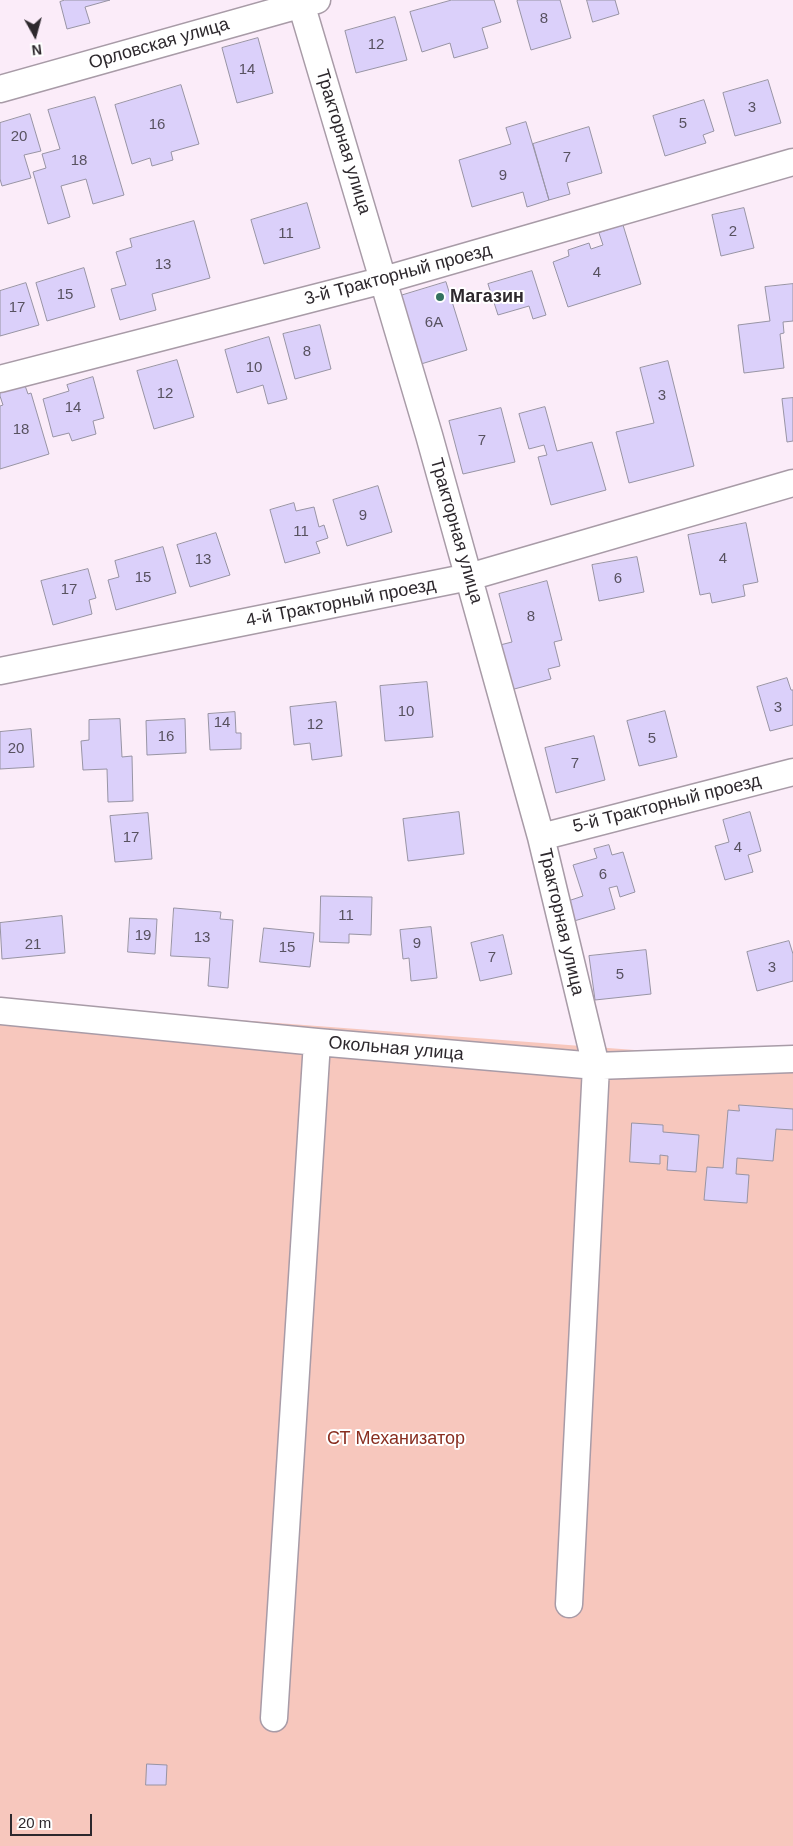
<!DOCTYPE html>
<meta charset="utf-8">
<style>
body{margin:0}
#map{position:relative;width:793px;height:1846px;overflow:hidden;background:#fbecf9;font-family:Arial,sans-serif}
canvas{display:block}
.north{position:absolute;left:10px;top:10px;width:50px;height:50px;-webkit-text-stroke:4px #fff;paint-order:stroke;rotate:173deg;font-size:14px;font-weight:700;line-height:20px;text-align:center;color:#2d282d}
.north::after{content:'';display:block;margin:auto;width:18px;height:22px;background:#2d282d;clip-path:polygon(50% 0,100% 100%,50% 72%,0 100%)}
.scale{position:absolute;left:10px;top:1814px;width:82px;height:22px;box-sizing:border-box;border:2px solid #2d282d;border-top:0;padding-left:6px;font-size:15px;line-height:18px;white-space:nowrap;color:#2d282d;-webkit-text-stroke:4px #fff;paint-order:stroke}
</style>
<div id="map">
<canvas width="793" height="1846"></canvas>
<div class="north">N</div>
<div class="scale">20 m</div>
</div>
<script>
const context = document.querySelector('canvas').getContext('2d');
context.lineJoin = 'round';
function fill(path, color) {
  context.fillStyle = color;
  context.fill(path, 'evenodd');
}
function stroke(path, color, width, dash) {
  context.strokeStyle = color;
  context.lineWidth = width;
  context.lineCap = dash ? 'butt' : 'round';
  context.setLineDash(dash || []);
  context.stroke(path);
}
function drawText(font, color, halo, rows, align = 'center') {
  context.font = font + ' Arial,sans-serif';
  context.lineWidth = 4;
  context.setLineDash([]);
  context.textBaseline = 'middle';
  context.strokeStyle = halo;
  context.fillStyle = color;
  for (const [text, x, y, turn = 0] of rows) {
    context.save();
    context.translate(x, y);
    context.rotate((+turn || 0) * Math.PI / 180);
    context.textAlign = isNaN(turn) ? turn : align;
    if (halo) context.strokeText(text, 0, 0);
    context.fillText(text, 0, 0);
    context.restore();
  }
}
fill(new Path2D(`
 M 0,1002 L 793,1062 L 793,1846 L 0,1846 Z`), '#f7c7bd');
const building = new Path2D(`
 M 65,0 L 110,0 L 85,7 L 90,23 L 67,29 L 60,2 Z
 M 452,0 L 494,0 L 501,22 L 482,28 L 488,48 L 454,58 L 450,43 L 422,52 L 410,12 Z
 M 519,0 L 560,0 L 571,38 L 531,50 L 517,1 Z
 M 587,0 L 615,0 L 619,14 L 593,22 Z
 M 395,17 L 407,60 L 356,73 L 345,31 Z
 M 258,38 L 273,93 L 237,103 L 222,48 Z
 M 768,80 L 781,123 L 735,136 L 723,93 Z
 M 181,85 L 199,144 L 171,152 L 173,160 L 152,166 L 150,158 L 132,164 L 115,105 Z
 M 95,97 L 124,195 L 93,204 L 86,179 L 61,186 L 70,217 L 48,224 L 33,172 L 46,168 L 42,154 L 60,149 L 48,110 Z
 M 704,100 L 714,131 L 703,135 L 706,143 L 665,156 L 653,116 Z
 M 30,114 L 41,151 L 24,155 L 31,178 L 2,186 L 0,179 L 0,123 Z
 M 526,122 L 549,200 L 527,207 L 523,192 L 472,207 L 459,160 L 511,144 L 506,128 Z
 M 589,127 L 602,173 L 567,183 L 570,194 L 549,200 L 533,144 Z
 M 307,203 L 320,248 L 264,264 L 251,220 Z
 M 744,208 L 754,248 L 721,256 L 712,215 Z
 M 194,221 L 210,278 L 152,294 L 156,310 L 120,320 L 111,289 L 126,285 L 116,252 L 132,247 L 130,239 Z
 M 623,225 L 641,284 L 568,307 L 553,262 L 569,256 L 568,250 L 589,243 L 591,249 L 603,245 L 599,233 Z
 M 84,268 L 95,307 L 47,321 L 36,283 Z
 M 532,271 L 546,315 L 533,319 L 529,306 L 498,315 L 488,284 Z
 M 446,282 L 467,350 L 421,364 L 400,296 Z
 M 26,283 L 39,325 L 0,336 L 0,291 Z
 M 793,284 L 793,321 L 783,322 L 784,333 L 780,334 L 784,368 L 744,373 L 738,325 L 770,321 L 765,287 Z
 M 320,325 L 331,369 L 295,379 L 283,334 Z
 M 269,337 L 287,399 L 268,404 L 263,385 L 237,393 L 225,350 Z
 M 177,360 L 194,417 L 154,429 L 137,371 Z
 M 668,361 L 694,466 L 629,483 L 616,432 L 654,423 L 640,368 Z
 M 93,377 L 104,418 L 93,421 L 96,434 L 72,441 L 69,433 L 53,437 L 43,399 L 69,391 L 67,385 Z
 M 23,380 L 28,394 L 31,393 L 49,454 L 0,469 L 0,406 L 3,405 L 0,396 L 0,387 Z
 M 793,398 L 793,441 L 787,442 L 782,399 Z
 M 545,407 L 557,451 L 592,442 L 606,490 L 551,505 L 538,457 L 547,455 L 544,445 L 529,449 L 519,414 Z
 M 501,408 L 515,462 L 463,474 L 449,421 Z
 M 378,486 L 392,532 L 347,546 L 333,500 Z
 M 294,503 L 296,511 L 314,507 L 319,527 L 324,525 L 328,538 L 316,542 L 320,553 L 285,563 L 270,510 Z
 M 746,523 L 758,582 L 743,585 L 745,596 L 712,603 L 710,593 L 700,595 L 688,535 Z
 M 216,533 L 230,575 L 190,587 L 177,545 Z
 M 163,547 L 176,593 L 116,610 L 108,580 L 119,577 L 115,561 Z
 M 637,557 L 644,592 L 599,601 L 592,565 Z
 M 88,569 L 96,598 L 89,600 L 92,614 L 53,625 L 41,581 Z
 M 547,581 L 562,640 L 554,642 L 560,666 L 548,669 L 551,679 L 507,691 L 496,646 L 512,642 L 499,594 Z
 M 787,678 L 791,690 L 793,690 L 793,725 L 770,731 L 757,687 Z
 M 427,682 L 433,737 L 385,741 L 380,686 Z
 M 336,702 L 342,756 L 312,760 L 310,743 L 294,745 L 290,707 Z
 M 665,711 L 677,757 L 639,766 L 627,721 Z
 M 235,712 L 236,733 L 241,733 L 241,749 L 210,750 L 208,714 Z
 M 120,719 L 122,757 L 132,756 L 133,801 L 108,802 L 107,769 L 83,770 L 81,741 L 89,740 L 89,720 Z
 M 185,719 L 186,753 L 147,755 L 146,721 Z
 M 31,729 L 34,767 L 0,769 L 0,732 Z
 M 594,736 L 605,780 L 556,793 L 545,748 Z
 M 459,812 L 464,854 L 408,861 L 403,819 Z
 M 750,812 L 761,851 L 748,855 L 753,872 L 725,880 L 715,846 L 729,842 L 723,820 Z
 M 148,813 L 152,859 L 115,862 L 110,816 Z
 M 609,845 L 612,855 L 623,852 L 635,892 L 620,897 L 617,886 L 609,888 L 615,909 L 574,921 L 568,901 L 583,896 L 573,865 L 597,858 L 594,849 Z
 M 321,896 L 372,897 L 371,935 L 349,934 L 349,943 L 320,942 Z
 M 174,908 L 221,912 L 220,919 L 233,920 L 228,988 L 208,986 L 210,958 L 171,956 Z
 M 62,916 L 65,953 L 2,959 L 0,923 Z
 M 130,918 L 157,919 L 155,954 L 128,952 Z
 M 431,927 L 437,978 L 411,981 L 409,958 L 403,959 L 400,930 Z
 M 264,928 L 314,933 L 310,967 L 260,962 Z
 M 503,935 L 512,974 L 480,981 L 471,943 Z
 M 789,941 L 793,954 L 793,981 L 757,991 L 747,952 Z
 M 646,950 L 651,994 L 595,1000 L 589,956 Z
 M 739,1105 L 793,1109 L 793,1130 L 776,1129 L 773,1161 L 737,1158 L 736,1174 L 749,1175 L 747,1203 L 704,1200 L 707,1167 L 723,1168 L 728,1110 L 739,1111 Z
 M 632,1123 L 663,1125 L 663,1132 L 699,1135 L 696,1172 L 667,1170 L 668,1156 L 660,1155 L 660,1164 L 630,1162 Z
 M 147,1764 L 167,1765 L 166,1785 L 146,1785 Z`);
fill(building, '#dbd0fa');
stroke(building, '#9894a4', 1);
const street = new Path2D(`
 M 300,0 L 429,435 L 541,837 L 596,1066 L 569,1604
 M 0,89 L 317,0
 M 0,379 L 384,280 L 793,162
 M 0,671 L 469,577 L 793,483
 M 541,837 L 793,772
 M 0,1011 L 317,1042 L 596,1066 L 793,1059
 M 274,1718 L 317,1042`);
stroke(street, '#a89ba7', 29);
stroke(street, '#fff', 26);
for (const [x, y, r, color] of [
 [440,297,5,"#33725f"]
]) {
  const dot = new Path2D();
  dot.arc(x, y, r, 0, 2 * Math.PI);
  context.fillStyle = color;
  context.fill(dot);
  stroke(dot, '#fff', 2);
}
drawText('15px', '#585260', null, [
 ["8",544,19],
 ["12",376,45],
 ["14",247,70],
 ["3",752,108],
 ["5",683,124],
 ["16",157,125],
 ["20",19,137],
 ["7",567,158],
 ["18",79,161],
 ["9",503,176],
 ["2",733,232],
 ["11",286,234],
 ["13",163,265],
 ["4",597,273],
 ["15",65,295],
 ["17",17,308],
 ["6А",434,323],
 ["8",307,352],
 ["10",254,368],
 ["12",165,394],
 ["3",662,396],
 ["14",73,408],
 ["18",21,430],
 ["7",482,441],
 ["9",363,516],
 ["11",301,532],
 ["4",723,559],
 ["13",203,560],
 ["15",143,578],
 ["6",618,579],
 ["17",69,590],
 ["8",531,617],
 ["3",778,708],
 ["10",406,712],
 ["14",222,723],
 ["12",315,725],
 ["16",166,737],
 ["5",652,739],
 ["20",16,749],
 ["7",575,764],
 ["17",131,838],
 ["4",738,848],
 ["6",603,875],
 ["11",346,916],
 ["19",143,936],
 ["13",202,938],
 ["9",417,944],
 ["21",33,945],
 ["15",287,948],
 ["7",492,958],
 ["3",772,968],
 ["5",620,975]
]);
drawText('18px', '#2d282d', '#fff', [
 ["Орловская улица",159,44,-16],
 ["Тракторная улица",343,142,73],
 ["3-й Тракторный проезд",398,275,-15],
 ["Тракторная улица",456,531,74],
 ["4-й Тракторный проезд",341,603,-11],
 ["5-й Тракторный проезд",667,804,-14],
 ["Тракторная улица",561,922,77],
 ["Окольная улица",396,1049,5]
]);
drawText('bold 18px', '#2d282d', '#fff', [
 ["Магазин",450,297]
], 'left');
drawText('18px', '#892e20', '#fff', [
 ["СТ Механизатор",396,1439]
]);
</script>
